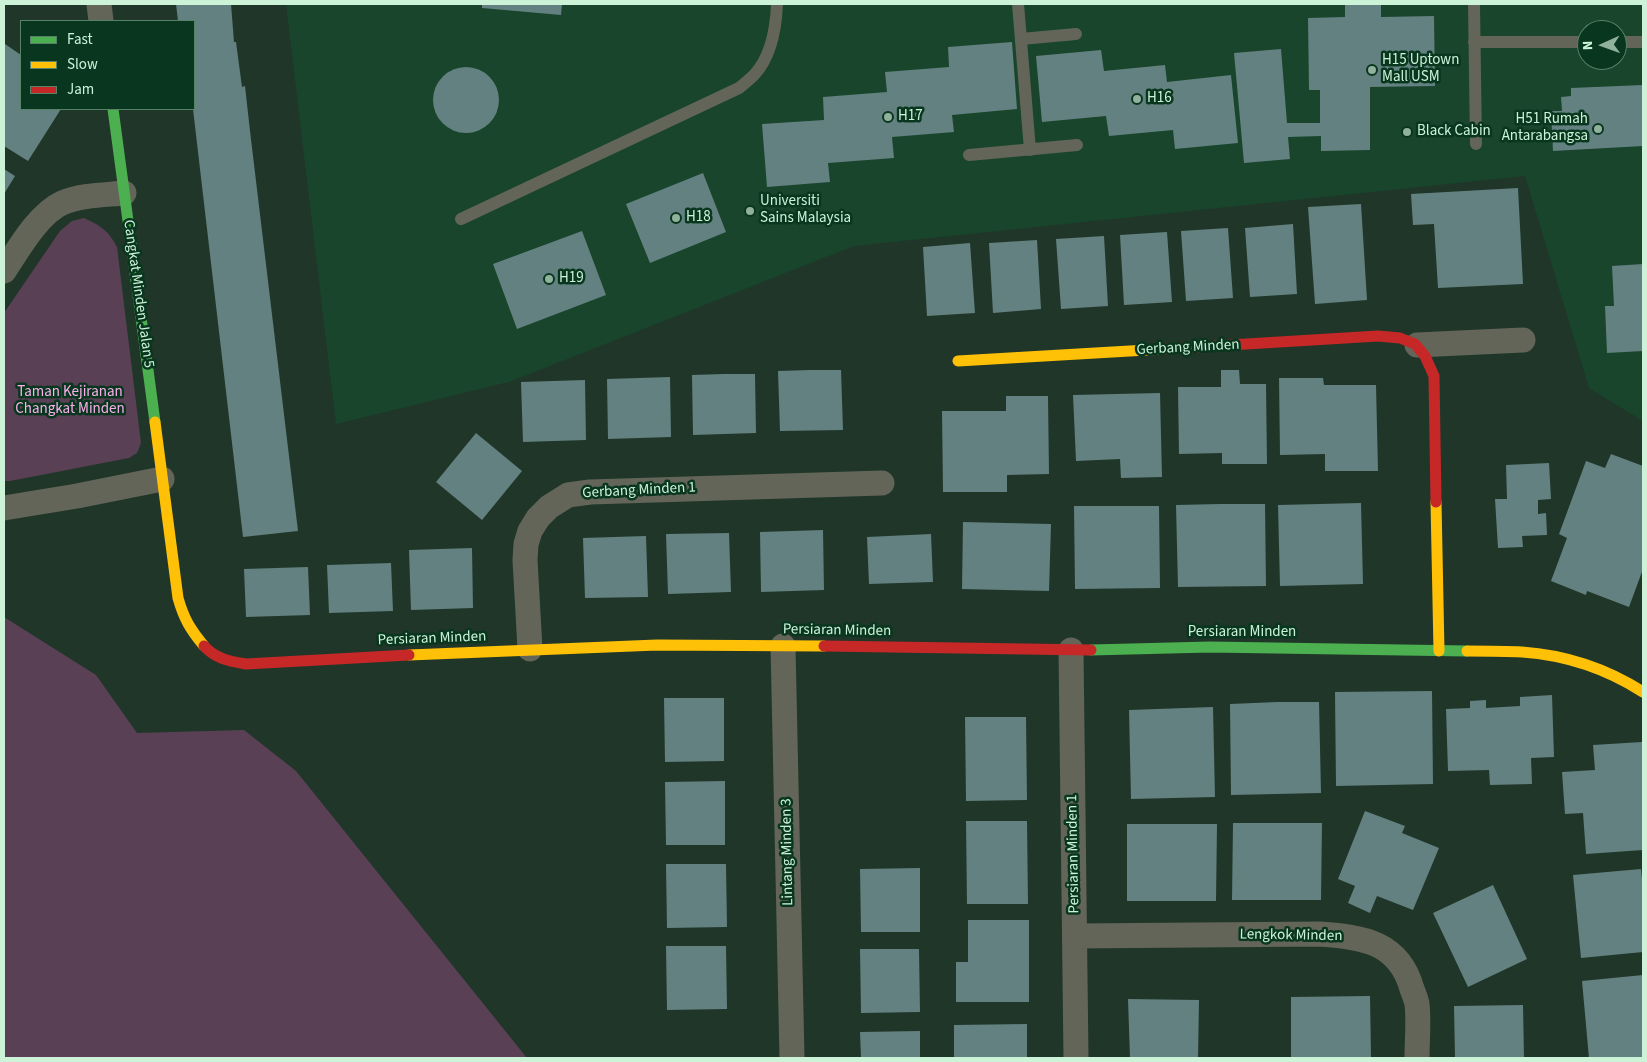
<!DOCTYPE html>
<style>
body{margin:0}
#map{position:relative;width:1647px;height:1062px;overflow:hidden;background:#203629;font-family:"Source Sans 3",sans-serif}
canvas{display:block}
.frame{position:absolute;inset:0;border:5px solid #ccf3d8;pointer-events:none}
.legend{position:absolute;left:20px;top:20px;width:175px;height:90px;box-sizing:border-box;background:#09361e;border:1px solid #578268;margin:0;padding:6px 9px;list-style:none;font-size:15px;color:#ccf3d8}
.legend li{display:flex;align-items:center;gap:10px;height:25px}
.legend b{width:25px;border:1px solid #578268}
.north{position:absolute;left:1577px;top:20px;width:50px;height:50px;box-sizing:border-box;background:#09361e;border:1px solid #578268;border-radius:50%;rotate:268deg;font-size:14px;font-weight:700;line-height:20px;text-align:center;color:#ccf3d8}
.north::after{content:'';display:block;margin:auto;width:18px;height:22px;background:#90b19b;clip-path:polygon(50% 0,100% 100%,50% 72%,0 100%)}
</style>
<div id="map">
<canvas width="1647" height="1062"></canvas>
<div class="frame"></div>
<ul class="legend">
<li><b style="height:6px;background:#4caf50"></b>Fast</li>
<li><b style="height:6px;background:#ffc107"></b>Slow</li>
<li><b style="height:6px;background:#c62828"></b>Jam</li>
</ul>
<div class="north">N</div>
</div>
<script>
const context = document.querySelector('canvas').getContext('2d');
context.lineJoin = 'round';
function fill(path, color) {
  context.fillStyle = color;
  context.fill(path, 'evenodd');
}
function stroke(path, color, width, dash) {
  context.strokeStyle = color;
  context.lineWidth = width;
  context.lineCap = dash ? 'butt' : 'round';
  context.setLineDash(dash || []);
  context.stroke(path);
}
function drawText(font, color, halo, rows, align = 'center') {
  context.font = font + ' "Source Sans 3",sans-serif';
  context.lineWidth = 5;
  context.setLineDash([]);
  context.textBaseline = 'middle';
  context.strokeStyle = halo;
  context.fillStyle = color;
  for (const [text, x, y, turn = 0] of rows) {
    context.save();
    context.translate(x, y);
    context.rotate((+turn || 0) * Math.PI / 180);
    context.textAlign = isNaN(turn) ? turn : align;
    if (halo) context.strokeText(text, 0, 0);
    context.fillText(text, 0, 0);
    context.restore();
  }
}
fill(new Path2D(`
 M 286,4 L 1643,4 L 1643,421 L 1589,388 L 1525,176 L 854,246 L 509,382 L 336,424 ZM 1587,30 L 1617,30 L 1617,60 L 1587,60 Z`), '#18452b');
fill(new Path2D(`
 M 84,218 C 101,226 108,230 117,247 L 141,443 L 137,453 L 129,458 L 10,481 L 4,481 L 4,313 L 60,231 L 72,221 Z
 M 4,617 L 96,675 L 137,733 L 244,730 L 296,771 L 527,1058 L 4,1058 Z`), '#594054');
fill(new Path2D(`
 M 176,4 L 231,4 L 234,42 L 236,42 L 242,87 L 245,86 L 250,131 L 298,531 L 243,537 L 193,109 L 194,21 L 178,21 Z
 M 482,4 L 562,4 L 561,15 L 482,8 Z
 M 1345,4 L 1381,4 L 1381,17 L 1434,16 L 1435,86 L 1370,87 L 1370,150 L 1321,151 L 1321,136 L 1288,137 L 1290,159 L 1244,163 L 1234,53 L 1281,49 L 1287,123 L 1320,123 L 1320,90 L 1309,90 L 1308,18 L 1345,17 Z
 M 1012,42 L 1017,109 L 952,115 L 954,132 L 892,137 L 894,158 L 828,163 L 830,182 L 767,187 L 762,124 L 824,120 L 823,97 L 887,92 L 885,72 L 949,67 L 948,47 Z
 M 5,44 L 21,55 L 21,109 L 61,109 L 28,161 L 4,146 Z
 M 1101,50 L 1104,71 L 1165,65 L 1167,82 L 1231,75 L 1238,143 L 1175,149 L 1173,130 L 1109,136 L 1106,116 L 1042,122 L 1036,56 Z
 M433 100a33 33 0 1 1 66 0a33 33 0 1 1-66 0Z
 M 1643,85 L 1643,146 L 1553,151 L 1551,111 L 1562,111 L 1561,97 L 1571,96 L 1571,88 Z
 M 4,169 L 15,176 L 4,194 Z
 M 703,173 L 726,232 L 650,263 L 626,204 Z
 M 1518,188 L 1523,284 L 1438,288 L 1434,224 L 1413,225 L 1411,194 Z
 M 1361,204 L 1367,300 L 1315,304 L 1308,207 Z
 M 1293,224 L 1297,294 L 1250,297 L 1245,228 Z
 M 1228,228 L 1233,298 L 1186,301 L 1181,231 Z
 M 582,231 L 606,295 L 517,329 L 493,264 Z
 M 1167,232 L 1172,302 L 1124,305 L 1120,235 Z
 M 1104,236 L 1108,306 L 1061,309 L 1056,239 Z
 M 1037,240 L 1041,309 L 993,313 L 989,243 Z
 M 970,243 L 975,313 L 927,316 L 923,247 Z
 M 1643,264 L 1643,351 L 1607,353 L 1605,306 L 1614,306 L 1612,266 Z
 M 810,370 L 841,370 L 843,430 L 780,431 L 778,371 Z
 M 1221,370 L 1239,370 L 1240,384 L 1266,384 L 1267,464 L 1222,464 L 1222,453 L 1179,454 L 1178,387 L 1221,387 Z
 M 723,374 L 755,374 L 756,433 L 693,435 L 692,375 Z
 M 670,377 L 671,437 L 608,439 L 607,379 Z
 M 1279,378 L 1323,378 L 1324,385 L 1376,385 L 1378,471 L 1325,471 L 1325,454 L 1280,455 Z
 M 585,380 L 586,440 L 523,442 L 521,382 Z
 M 1160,393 L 1162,477 L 1121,478 L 1120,459 L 1076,461 L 1073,395 Z
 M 1006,396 L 1048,396 L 1049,474 L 1007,475 L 1007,492 L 943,492 L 942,411 L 1006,411 Z
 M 476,433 L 522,471 L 482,520 L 436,482 Z
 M 1611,454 L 1643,466 L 1643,569 L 1629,607 L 1587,591 L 1586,595 L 1551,581 L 1567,538 L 1559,534 L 1586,461 L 1605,468 Z
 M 1549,463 L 1551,499 L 1538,500 L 1538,514 L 1546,513 L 1547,535 L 1522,536 L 1523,547 L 1498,548 L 1495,499 L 1507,499 L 1506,465 Z
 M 1361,503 L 1363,584 L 1280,586 L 1278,505 Z
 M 1220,504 L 1265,504 L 1266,586 L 1178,587 L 1176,505 Z
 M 1074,506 L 1159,506 L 1160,588 L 1075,589 Z
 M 963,522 L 1051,524 L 1049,591 L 962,589 Z
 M 823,530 L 824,590 L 761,592 L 760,532 Z
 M 729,533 L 731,592 L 668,594 L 666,534 Z
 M 931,534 L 933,582 L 869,584 L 867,537 Z
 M 646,536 L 648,597 L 585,598 L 583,538 Z
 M 472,548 L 473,608 L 411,610 L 409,550 Z
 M 391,563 L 393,611 L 329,613 L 327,565 Z
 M 308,567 L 310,615 L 246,617 L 244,569 Z
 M 1432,691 L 1433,784 L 1336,786 L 1335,692 Z
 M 1552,695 L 1554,757 L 1531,758 L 1532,784 L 1490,785 L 1489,770 L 1448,771 L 1446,709 L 1470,708 L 1470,701 L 1486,700 L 1486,708 L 1520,706 L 1520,697 Z
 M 664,698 L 724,698 L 724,761 L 665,762 Z
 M 1277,702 L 1319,702 L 1321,793 L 1231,795 L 1230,704 Z
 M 1213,707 L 1215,797 L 1131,799 L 1129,710 Z
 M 965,717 L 1026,717 L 1027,800 L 966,801 Z
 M 1642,742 L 1643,765 L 1643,850 L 1586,854 L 1583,813 L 1565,814 L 1562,772 L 1595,770 L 1593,745 Z
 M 725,781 L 725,845 L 666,845 L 665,782 Z
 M 1365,811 L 1405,826 L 1402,833 L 1439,848 L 1413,910 L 1377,896 L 1370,913 L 1348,903 L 1355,886 L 1338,879 Z
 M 966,821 L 1027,821 L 1028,904 L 967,904 Z
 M 1233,823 L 1322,823 L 1321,900 L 1232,900 Z
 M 1127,824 L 1217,824 L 1216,901 L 1127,901 Z
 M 666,864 L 726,864 L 727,927 L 667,928 Z
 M 920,868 L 920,932 L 861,932 L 860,869 Z
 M 1641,869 L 1643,889 L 1643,952 L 1581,958 L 1573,875 Z
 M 1493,885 L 1527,959 L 1468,987 L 1433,913 Z
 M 968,920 L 1029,920 L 1029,1002 L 956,1002 L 956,962 L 968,962 Z
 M 666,946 L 726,946 L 727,1009 L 667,1010 Z
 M 860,949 L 919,949 L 920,1012 L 861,1013 Z
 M 1643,975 L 1643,1058 L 1589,1058 L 1582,981 Z
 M 1370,996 L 1371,1058 L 1291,1058 L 1291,997 Z
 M 1128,999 L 1199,1000 L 1198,1058 L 1130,1058 Z
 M 1523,1005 L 1524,1058 L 1455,1058 L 1454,1006 Z
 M 1027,1024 L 1027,1058 L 954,1058 L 954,1025 Z
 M 920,1031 L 920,1058 L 861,1058 L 860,1032 Z`), '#638180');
stroke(new Path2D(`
 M 1018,4 L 1030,150
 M 1474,4 L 1476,144
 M 1021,39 L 1076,34
 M 1474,42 L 1587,42
 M 1617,42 L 1643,42
 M 969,155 L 1077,145
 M 461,219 L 739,88 C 744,84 749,80 754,75 C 771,57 776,28 777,4`), '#636559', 12);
stroke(new Path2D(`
 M 99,4 L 101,21
 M 4,271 C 18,250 38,214 62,203 C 81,195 104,195 124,193
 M 1417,345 L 1523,340
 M 4,508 L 77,496 L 162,479
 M 783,646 L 792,1058
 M 530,649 L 525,560 L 526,544 L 530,531 L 538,518 L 549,507 L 568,495 L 590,492 L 882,483
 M 1071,650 L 1076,1058
 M 1075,936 L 1320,934 C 1363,937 1399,942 1412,989 C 1414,994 1416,999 1417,1004 C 1419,1021 1417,1041 1417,1058`), '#636559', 25);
stroke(new Path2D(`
 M 113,109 L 155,422
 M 1091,650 L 1210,647 L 1467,651`), '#4caf50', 11);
stroke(new Path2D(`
 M 958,361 L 1164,349
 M 155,422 L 178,598 C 184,619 190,629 204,646
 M 1436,502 L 1439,651
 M 1467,651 C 1485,651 1504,651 1522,652 C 1565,655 1607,669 1643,692
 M 409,655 L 657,645 L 824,646`), '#ffc107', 11);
stroke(new Path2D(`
 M 1164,349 L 1378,336 L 1400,338 L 1415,344 L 1425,356 L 1434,376 L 1436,502
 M 204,646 C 216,659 229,661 246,664 L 409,655
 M 824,646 L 1091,650`), '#c62828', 11);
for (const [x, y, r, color] of [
 [1372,70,5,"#90b19b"],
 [1137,99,5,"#90b19b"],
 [888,117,5,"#90b19b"],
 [1598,129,5,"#90b19b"],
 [1407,132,5,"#90b19b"],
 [750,211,5,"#90b19b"],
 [676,218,5,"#90b19b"],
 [549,279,5,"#90b19b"]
]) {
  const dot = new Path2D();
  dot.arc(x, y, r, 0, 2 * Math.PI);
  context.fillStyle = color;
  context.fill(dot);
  stroke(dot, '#09361e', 2);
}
drawText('15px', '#ccf3d8', '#09361e', [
 ["H15 Uptown",1382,61],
 ["Mall USM",1382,78],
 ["H16",1147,99],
 ["H17",898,117],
 ["H51 Rumah",1588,120,"right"],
 ["Antarabangsa",1588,137,"right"],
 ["Black Cabin",1417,132],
 ["Universiti",760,202],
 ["Sains Malaysia",760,219],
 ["H18",686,218],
 ["H19",559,279]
], 'left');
drawText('15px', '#ccf3d8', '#09361e', [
 ["Cangkat Minden Jalan 5",138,294,82],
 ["Gerbang Minden",1188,348,-3],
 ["Gerbang Minden 1",639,491,-3],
 ["Persiaran Minden",837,631,1],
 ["Persiaran Minden",1242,633],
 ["Persiaran Minden",432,639,-2],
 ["Lintang Minden 3",788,852,-91],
 ["Persiaran Minden 1",1074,854,-91],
 ["Lengkok Minden",1291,936,1]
]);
drawText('15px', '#fcafeb', '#09361e', [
 ["Taman Kejiranan",70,393],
 ["Changkat Minden",70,410]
]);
</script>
